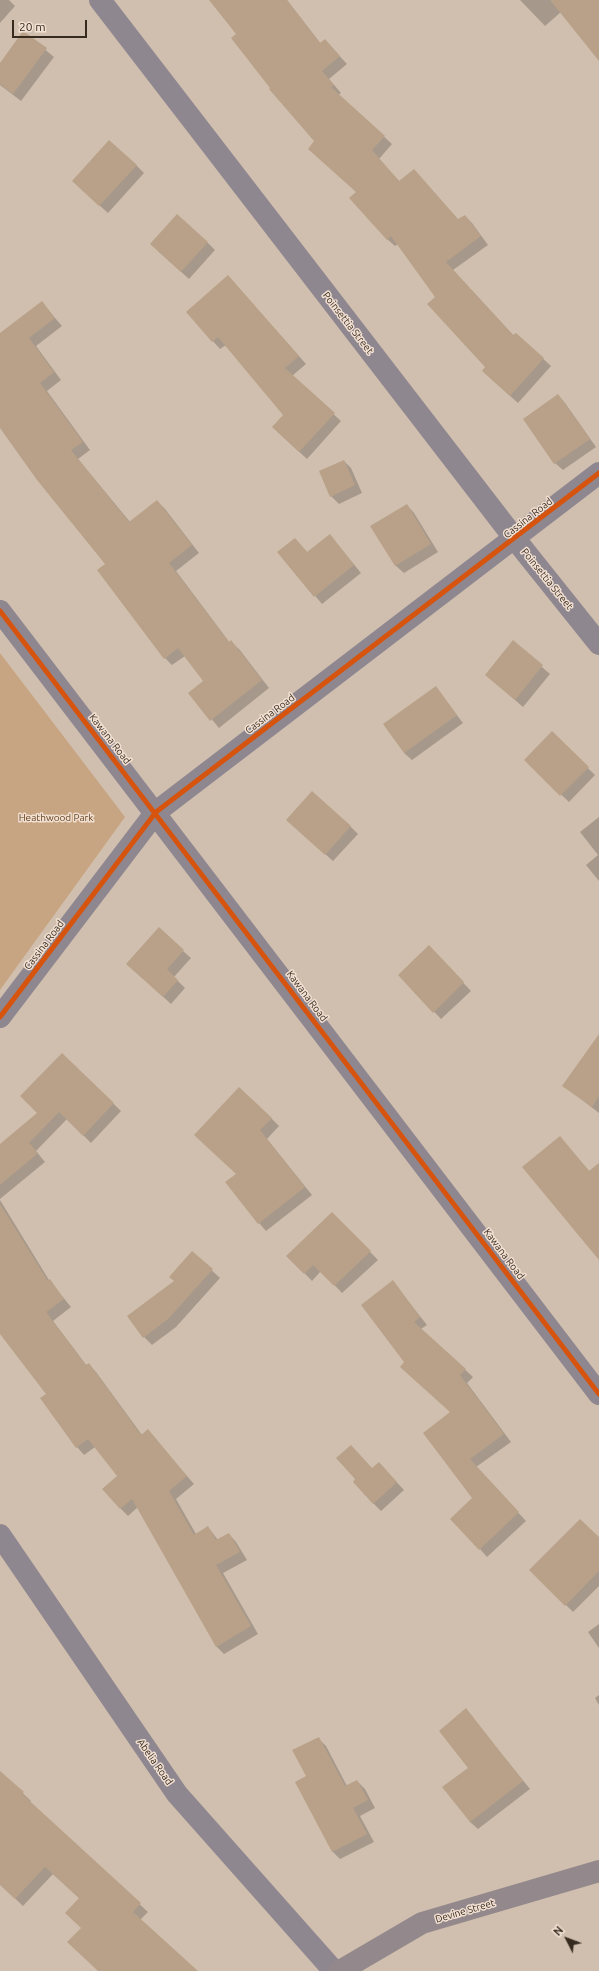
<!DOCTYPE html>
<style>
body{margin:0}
#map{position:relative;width:599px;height:1971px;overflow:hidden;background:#d0bfae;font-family:Ubuntu,sans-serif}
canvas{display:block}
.north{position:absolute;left:547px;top:1919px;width:40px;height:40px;-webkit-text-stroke:3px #f2e1d3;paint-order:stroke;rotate:312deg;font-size:11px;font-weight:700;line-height:16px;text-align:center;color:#372b1f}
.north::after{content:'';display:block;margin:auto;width:14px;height:18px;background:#372b1f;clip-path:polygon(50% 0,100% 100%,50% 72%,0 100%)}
.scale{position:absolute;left:12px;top:20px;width:75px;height:18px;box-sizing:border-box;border:2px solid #372b1f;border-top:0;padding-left:5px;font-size:12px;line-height:14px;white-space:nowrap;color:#372b1f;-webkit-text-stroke:3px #f2e1d3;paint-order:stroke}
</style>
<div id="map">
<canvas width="599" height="1971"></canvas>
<div class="north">N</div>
<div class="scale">20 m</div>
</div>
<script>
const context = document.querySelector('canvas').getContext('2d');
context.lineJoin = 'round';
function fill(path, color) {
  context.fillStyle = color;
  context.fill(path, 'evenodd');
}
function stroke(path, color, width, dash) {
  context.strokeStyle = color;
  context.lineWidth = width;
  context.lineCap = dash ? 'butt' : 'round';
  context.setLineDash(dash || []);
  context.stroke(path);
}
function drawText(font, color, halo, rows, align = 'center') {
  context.font = font + ' Ubuntu,sans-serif';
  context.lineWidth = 3;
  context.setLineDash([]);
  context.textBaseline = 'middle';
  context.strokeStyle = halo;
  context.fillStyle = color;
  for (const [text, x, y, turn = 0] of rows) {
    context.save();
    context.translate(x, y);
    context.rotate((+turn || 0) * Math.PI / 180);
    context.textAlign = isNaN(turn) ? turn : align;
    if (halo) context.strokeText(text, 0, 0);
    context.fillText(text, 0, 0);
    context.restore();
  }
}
fill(new Path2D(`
 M 0,653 L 125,817 L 0,990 Z`), '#c8a582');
fill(new Path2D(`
 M 0,0 L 9,0 L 15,6 L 0,23 Z
 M 210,0 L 287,0 L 321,44 L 332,48 L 347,64 L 329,79 L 341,93 L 338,95 L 392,144 L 379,159 L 400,182 L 459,220 L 465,216 L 472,223 L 488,245 L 453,270 L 514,336 L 516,334 L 551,366 L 518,403 L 490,378 L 486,367 L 398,244 L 395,246 L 387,239 L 357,193 L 271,88 L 237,34 Z
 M 520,0 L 578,0 L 599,4 L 599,60 L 561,12 L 545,26 Z
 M 24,32 L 54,57 L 21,101 L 0,85 L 0,64 Z
 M 136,165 L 144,173 L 108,213 L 81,189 Z
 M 207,242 L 215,250 L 189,279 L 159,252 Z
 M 42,303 L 62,326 L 36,346 L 61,380 L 47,391 L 90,450 L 78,459 L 130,522 L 157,501 L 165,509 L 199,553 L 176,571 L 230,643 L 231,642 L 239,649 L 269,688 L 219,728 L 190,693 L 205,682 L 185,656 L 172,665 L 165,658 L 106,564 L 0,421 L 0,334 Z
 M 187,312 L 275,329 L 306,364 L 292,376 L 341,421 L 307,459 L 281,435 L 285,415 L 226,345 L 220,349 Z
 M 558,395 L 565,403 L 596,447 L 563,470 L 555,463 Z
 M 344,461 L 351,468 L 362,493 L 339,504 L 331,496 Z
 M 407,505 L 414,513 L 438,552 L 404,573 L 396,566 L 372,527 Z
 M 330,535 L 361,573 L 322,604 L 278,552 L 295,539 L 308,553 Z
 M 513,642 L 550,674 L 523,707 L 486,675 Z
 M 436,688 L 463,723 L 412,760 L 404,753 Z
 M 552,733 L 595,775 L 569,802 L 525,760 Z
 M 599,817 L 599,881 L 586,865 L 598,855 L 580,832 Z
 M 350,826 L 358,834 L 333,861 L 295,827 Z
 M 429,947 L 471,991 L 441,1019 L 399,975 Z
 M 183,951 L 191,958 L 174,977 L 185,988 L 171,1004 L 135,971 Z
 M 599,1042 L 599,1113 L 564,1086 Z
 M 62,1054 L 121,1111 L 91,1143 L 67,1119 L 36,1151 L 45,1162 L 0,1199 L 0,1145 L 39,1113 Z
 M 271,1118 L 279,1126 L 267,1139 L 312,1195 L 266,1231 L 259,1223 L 237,1174 L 203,1142 Z
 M 560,1137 L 590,1172 L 599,1164 L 599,1258 Z
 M 0,1200 L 49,1280 L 71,1307 L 53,1321 L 87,1366 L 89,1365 L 96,1372 L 142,1435 L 148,1431 L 194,1484 L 176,1499 L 196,1534 L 208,1527 L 218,1540 L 229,1534 L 236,1542 L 247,1560 L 223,1573 L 258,1634 L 224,1654 L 217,1647 L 138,1507 L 128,1516 L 120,1508 L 119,1476 L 95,1447 L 84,1455 L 77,1447 L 47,1395 L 0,1333 Z
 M 332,1213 L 378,1260 L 342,1293 L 321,1271 L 312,1281 L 288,1256 Z
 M 192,1252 L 220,1278 L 176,1327 L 152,1345 L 144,1337 Z
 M 393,1282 L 427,1325 L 421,1329 L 473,1377 L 467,1383 L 511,1442 L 476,1467 L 526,1521 L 487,1557 L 480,1549 L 473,1499 L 451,1413 L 406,1362 Z
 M 373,1469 L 386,1471 L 404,1490 L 381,1511 L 373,1503 Z
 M 599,1539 L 599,1586 L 573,1612 L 531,1570 Z
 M 599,1624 L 599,1648 L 588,1632 Z
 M 599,1695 L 599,1705 L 595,1698 Z
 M 466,1710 L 530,1789 L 478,1829 L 470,1822 Z
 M 318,1738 L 326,1746 L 347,1786 L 357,1781 L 365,1789 L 375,1808 L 360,1816 L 374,1842 L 340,1859 L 333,1852 L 297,1782 L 307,1777 Z
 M 0,1772 L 31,1801 L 30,1802 L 148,1912 L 140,1920 L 196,1971 L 101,1971 L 80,1899 L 53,1874 L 23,1906 L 0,1884 Z`), '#0003');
fill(new Path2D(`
 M 209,0 L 287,0 L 320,43 L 325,39 L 340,56 L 322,71 L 334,85 L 331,87 L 385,136 L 372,150 L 399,181 L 414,169 L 458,219 L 465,215 L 481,236 L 446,262 L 513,335 L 516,333 L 544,358 L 510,396 L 482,371 L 485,367 L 427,304 L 435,297 L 391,236 L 387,240 L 349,198 L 356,192 L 308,149 L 314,141 L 269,89 L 270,88 L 231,38 L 236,34 Z
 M 550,0 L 599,0 L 599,61 Z
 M 23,31 L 47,48 L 13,94 L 0,84 L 0,63 Z
 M 109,140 L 137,165 L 99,206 L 72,181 Z
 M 177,214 L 208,242 L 181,272 L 150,244 Z
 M 228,275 L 299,356 L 285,368 L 335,413 L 299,452 L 272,427 L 283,415 L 218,337 L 212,342 L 186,312 Z
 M 42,301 L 55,318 L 29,338 L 54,372 L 40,383 L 83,442 L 71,450 L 129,522 L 157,500 L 192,545 L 169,563 L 229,642 L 231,640 L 262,680 L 210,721 L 188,693 L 203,681 L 178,648 L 164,659 L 97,570 L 105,564 L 37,480 L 0,428 L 0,333 Z
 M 558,394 L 590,439 L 554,464 L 523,419 Z
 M 344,460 L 355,485 L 330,497 L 319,471 Z
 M 407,504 L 431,544 L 395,566 L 370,526 Z
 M 330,534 L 354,565 L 314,597 L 277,552 L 295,538 L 307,552 Z
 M 513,640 L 543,665 L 515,700 L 485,675 Z
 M 436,686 L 457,715 L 404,753 L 383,724 Z
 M 552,731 L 589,767 L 560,796 L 524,760 Z
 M 312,791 L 351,826 L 325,855 L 286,820 Z
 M 159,927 L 184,950 L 167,969 L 178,980 L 163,997 L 126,964 Z
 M 429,945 L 464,982 L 433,1013 L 398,975 Z
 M 599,1034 L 599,1096 L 592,1107 L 562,1086 Z
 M 62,1053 L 114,1103 L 83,1136 L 59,1112 L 29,1143 L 38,1153 L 0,1185 L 0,1144 L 37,1113 L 20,1096 Z
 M 239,1087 L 272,1118 L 260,1130 L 305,1187 L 258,1224 L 225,1182 L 236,1174 L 194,1135 Z
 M 560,1136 L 589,1171 L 599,1163 L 599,1260 L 522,1167 Z
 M 0,1204 L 48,1281 L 50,1279 L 64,1299 L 46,1312 L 86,1365 L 89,1363 L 141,1435 L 148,1429 L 187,1476 L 169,1491 L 194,1535 L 208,1526 L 216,1540 L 229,1533 L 240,1552 L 216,1565 L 251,1626 L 216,1647 L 132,1499 L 120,1509 L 102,1489 L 117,1476 L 88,1439 L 76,1448 L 40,1398 L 46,1394 L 0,1334 Z
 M 332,1212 L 371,1251 L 334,1286 L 313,1265 L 304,1274 L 286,1256 Z
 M 192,1251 L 213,1269 L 168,1319 L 143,1338 L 127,1316 L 174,1281 L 169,1277 Z
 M 393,1280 L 420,1317 L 414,1322 L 466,1369 L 460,1375 L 504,1434 L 470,1459 L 519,1512 L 479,1550 L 450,1519 L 472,1498 L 423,1433 L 450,1412 L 400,1367 L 404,1362 L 361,1305 Z
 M 351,1445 L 372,1468 L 379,1462 L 397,1482 L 373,1504 L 353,1482 L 355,1479 L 336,1458 Z
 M 580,1519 L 599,1537 L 599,1571 L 565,1606 L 529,1570 Z
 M 466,1708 L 523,1781 L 470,1822 L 442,1787 L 468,1768 L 439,1731 Z
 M 319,1737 L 345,1786 L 357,1780 L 368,1800 L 353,1808 L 367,1834 L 332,1852 L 295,1782 L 306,1776 L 292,1750 Z
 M 0,1771 L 24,1792 L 22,1794 L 141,1903 L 133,1912 L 198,1971 L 98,1971 L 67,1942 L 81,1928 L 65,1913 L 79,1898 L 45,1867 L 15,1899 L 0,1885 Z`), '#b8a188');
stroke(new Path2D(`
 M 100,0 L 515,539 L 599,644
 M 0,611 L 599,1394
 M 0,1017 L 156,812 L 599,473
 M 0,1535 L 177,1794 L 334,1971`), '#8f8790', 22);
stroke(new Path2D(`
 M 340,1971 L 422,1923 L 599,1871`), '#93888b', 22);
stroke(new Path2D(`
 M 0,611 L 599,1394
 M 0,1017 L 156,812 L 599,473`), '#d6540e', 5);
drawText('10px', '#372b1f', '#f2e1d3', [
 ["Poinsettia Street",348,323,52],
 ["Cassina Road",528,518,-38],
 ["Poinsettia Street",547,579,51],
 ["Cassina Road",270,714,-37],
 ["Kawana Road",110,739,52],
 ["Cassina Road",44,945,-53],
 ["Kawana Road",307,996,53],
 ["Kawana Road",504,1254,53],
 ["Abelia Road",155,1762,55],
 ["Devine Street",465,1911,-16]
]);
drawText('10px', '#613f1c', '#f2e1d3', [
 ["Heathwood Park",56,818]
]);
</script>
